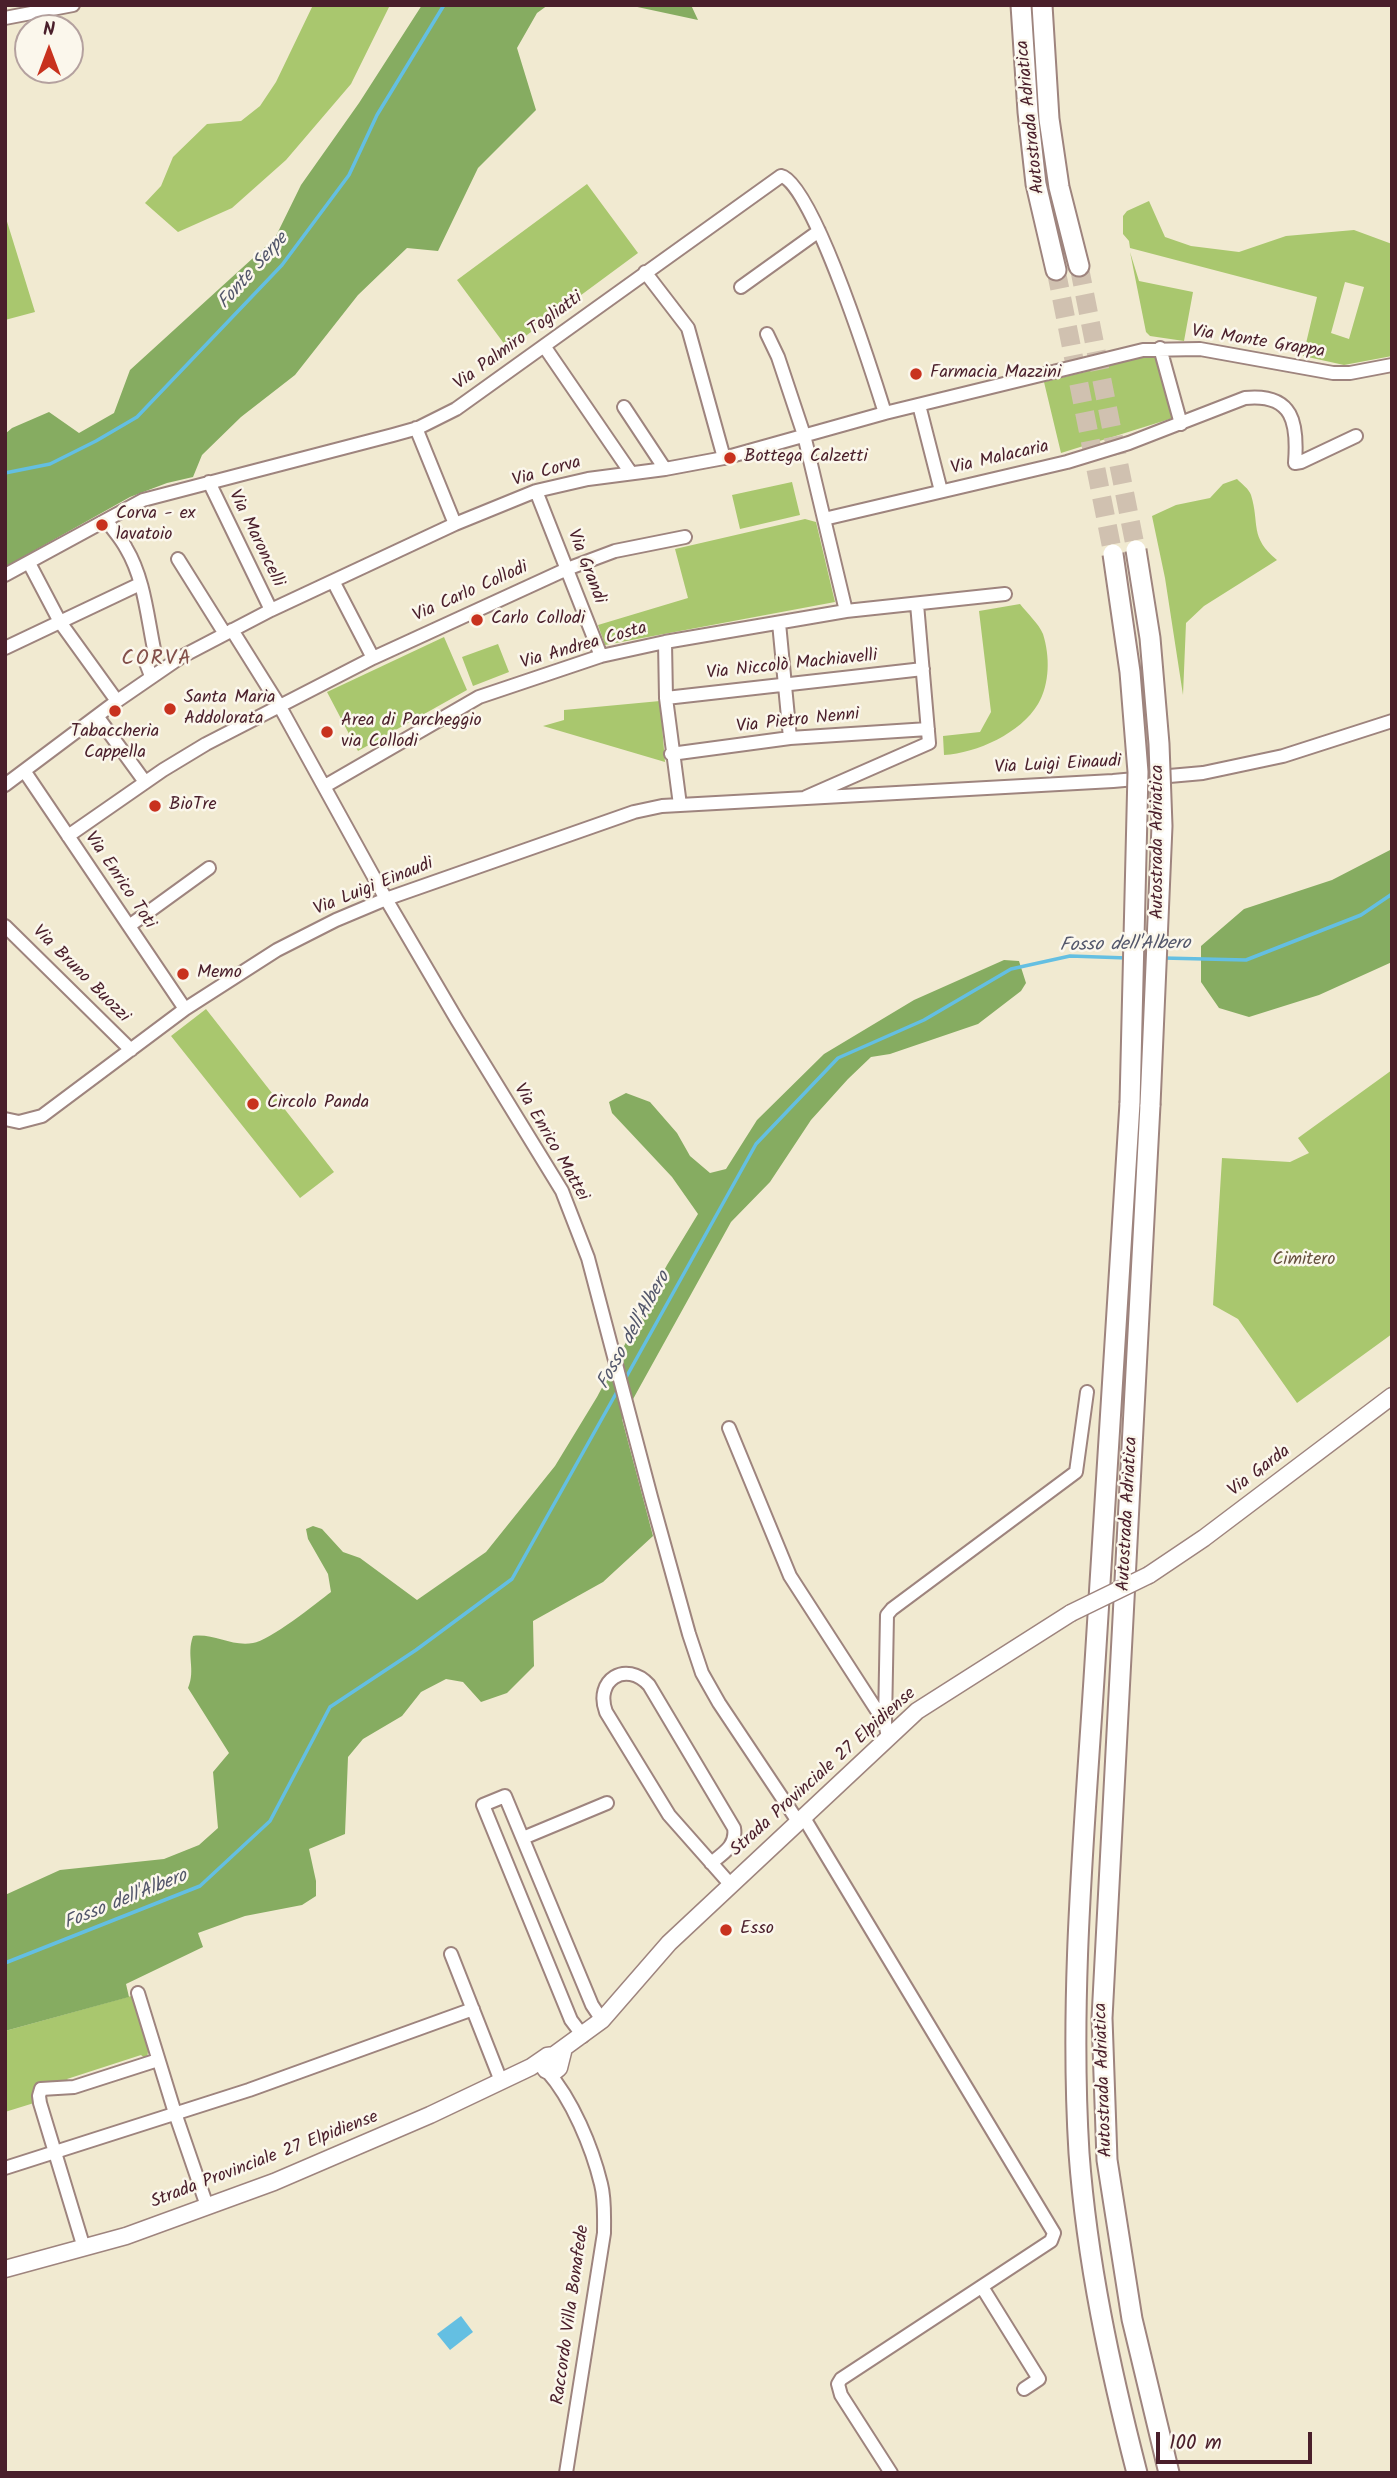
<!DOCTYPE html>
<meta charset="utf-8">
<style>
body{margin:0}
#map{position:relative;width:1397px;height:2478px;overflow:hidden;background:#f1ead1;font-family:Kalam,sans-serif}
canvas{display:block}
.frame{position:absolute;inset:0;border:7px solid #4a1f2b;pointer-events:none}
.north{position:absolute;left:14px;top:14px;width:70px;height:70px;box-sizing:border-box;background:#fbf7ec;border:2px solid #b4a19f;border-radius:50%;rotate:0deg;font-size:19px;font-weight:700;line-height:28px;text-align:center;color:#4a1f2b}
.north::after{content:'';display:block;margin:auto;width:24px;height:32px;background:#c8321e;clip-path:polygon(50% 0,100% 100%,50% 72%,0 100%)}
.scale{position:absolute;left:1156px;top:2432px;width:156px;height:32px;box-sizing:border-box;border:4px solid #4a1f2b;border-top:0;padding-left:9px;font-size:21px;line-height:24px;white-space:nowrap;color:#4a1f2b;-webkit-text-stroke:5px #fbf7ec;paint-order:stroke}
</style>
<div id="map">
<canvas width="1397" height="2478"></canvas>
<div class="frame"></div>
<div class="north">N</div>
<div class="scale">100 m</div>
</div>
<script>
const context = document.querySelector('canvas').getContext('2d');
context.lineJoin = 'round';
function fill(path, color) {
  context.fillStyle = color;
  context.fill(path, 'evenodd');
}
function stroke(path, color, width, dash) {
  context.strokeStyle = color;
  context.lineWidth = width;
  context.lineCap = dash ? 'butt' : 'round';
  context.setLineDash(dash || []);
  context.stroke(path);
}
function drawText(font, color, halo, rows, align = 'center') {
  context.font = font + ' Kalam,sans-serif';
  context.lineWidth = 5;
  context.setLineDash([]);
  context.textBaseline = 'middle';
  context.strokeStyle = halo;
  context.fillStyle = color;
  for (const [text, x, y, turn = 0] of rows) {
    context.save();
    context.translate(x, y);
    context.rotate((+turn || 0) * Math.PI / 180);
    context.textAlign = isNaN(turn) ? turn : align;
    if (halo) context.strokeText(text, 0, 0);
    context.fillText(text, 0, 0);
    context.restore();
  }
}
fill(new Path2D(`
 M 313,5 L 390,5 L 351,84 L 286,160 L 232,208 L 178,232 L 145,203 L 161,186 L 173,157 L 207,124 L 241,121 L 260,106 L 276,82 Z
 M 587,184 L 638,253 L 508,349 L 457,280 Z
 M 1149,201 L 1165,237 L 1191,246 L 1239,252 L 1286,236 L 1354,230 L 1392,244 L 1392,356 L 1344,365 L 1303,356 L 1317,297 L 1130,248 L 1129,241 L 1123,234 L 1123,216 L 1127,211 ZM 1345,282 L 1364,287 L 1349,339 L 1331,333 Z
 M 5,215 L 35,312 L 5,320 Z
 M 1130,252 L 1139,281 L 1193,292 L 1184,341 L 1150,336 L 1146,332 Z
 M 1152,355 L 1156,359 L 1173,418 L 1061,453 L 1044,382 Z
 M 1237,479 C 1242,484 1249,489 1251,495 C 1260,524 1249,537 1277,560 L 1204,606 L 1186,623 L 1183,695 L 1165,578 L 1152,516 L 1176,505 L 1210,498 L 1223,484 Z
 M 792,482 L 800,515 L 740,529 L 732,495 Z
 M 805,519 L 816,522 L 835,602 L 605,645 L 598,625 L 688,598 L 675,549 Z
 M 1020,604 C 1027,613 1039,624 1043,634 C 1050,656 1050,684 1038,704 C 1021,733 977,753 944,755 L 943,736 L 980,732 L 991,712 L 979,611 Z
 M 444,637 L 467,690 L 358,751 L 327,692 Z
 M 498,644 L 509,672 L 473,686 L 462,657 Z
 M 660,701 L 665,762 L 543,726 L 564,720 L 564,710 Z
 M 206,1009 L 334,1172 L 300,1198 L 171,1036 Z
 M 1392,1070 L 1392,1334 L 1297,1403 L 1238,1319 L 1213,1305 L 1222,1158 L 1290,1162 L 1309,1153 L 1298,1138 Z
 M 135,1995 L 149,2043 L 147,2060 L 141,2055 L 67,2079 L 73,2084 L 50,2082 L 37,2086 L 34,2103 L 5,2112 L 5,2031 Z`), '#a9c76e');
fill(new Path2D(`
 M 422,5 L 548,5 L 537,13 L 517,48 L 536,110 L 478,168 L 438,251 L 407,248 L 358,295 L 295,375 L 241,417 L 202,455 L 193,477 L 167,483 L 130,497 L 5,567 L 5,434 L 12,428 L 49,412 L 79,433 L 114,413 L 130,370 L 275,238 L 301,185 L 359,103 Z
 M 628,5 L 691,5 L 698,20 Z
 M 1392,849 L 1392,962 L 1319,995 L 1249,1017 L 1219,1008 L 1201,982 L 1201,946 L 1244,909 L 1332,880 Z
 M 1004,960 L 1019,961 L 1026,983 L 1021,991 L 978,1024 L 890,1054 L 871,1057 L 848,1079 L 811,1120 L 770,1182 L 731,1222 L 622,1419 L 653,1536 L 603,1582 L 533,1621 L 534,1666 L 507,1693 L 481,1702 L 463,1682 L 446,1679 L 421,1692 L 402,1716 L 363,1739 L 348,1757 L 345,1834 L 309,1849 L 316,1881 L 316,1896 L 302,1905 L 245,1916 L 198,1933 L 203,1947 L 126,1984 L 129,1997 L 5,2031 L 5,1895 L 60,1870 L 164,1859 L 199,1845 L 218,1828 L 213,1772 L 229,1753 L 188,1688 C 196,1669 186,1656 193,1636 C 213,1633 232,1647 253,1643 C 269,1641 317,1603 331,1592 L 328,1574 L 308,1539 L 306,1529 L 313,1526 L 322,1529 L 343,1552 L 360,1558 L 417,1600 L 486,1552 L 555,1466 L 597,1397 L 667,1265 L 698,1214 L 672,1177 L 612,1113 L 609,1102 L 626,1093 L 650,1102 L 677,1133 L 690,1156 L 710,1173 L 726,1169 L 757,1120 L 824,1054 L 914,1000 Z`), '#86ac61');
fill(new Path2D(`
 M 461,2316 L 473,2332 L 450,2350 L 437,2334 Z`), '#64bfe2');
stroke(new Path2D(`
 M 5,473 L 50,464 L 96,441 L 137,417 L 282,265 L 349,175 L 377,115 L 444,5
 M 1163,958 L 1246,960 L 1361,915 L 1392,894
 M 624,1381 L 756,1144 L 838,1058 L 924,1020 L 1011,969 L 1070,956 L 1127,958
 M 5,1963 L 200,1886 L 270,1821 L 330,1707 L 416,1650 L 512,1579 L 618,1390`), '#64bfe2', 3.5);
stroke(new Path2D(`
 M 1079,266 L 1136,550
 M 1056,270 L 1113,554`), '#d0c1b0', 19, [19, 10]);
const minor = new Path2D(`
 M 5,18 L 73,5
 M 645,272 L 688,328 L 724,458
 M 741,287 L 819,231
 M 767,334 L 778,357 L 804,435 L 846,611
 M 544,346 L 631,473
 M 1160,348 L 1181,424
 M 919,405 L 941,491
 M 624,407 L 665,469
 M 416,428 L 455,524
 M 209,482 L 271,610
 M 536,491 L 601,656
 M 824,519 L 1067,462 L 1129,443 L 1245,398 C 1294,393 1298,424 1295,463 L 1301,462 L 1356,436
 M 107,521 C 113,530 121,538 126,548 C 144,578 147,615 154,649
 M 178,559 L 225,634
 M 29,563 L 60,622 L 117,701
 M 5,575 L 143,500 L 393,435 L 418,428 L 456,409 L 781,176 C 812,181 874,378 885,413
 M 333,581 L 373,658
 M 779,623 L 790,738
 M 232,630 L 279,705 L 386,899 L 457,1020 L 562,1191 L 588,1258 L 651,1497 L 689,1634 L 702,1673 L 719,1703 L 799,1823
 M 665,642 L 666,698 L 680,805
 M 5,648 L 140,584
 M 151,676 L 146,663 L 154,649
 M 666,698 L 923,669
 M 97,716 L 145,782
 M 671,754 L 790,738 L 928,729
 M 25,772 L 185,1009
 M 5,785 L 117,701 L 181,657 L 271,610 L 455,524 L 536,491 L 588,479 L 665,469 L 724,458 L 885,413 L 1143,350 L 1200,349 L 1333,373 L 1350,373 L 1392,365
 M 325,786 L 479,697 L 601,656 L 665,642 L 846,611 L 1005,594
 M 806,797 L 929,743 L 917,604
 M 68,836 L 163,770 L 206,744 L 373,658 L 567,569 L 615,551 L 685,537
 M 5,926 L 131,1050
 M 129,926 L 209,868
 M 5,1119 L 19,1122 L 42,1116 L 185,1009 L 277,950 L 336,920 L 386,899 L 634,812 L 662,806 L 1113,781 L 1203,773 L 1283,756 L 1392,721
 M 729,1428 L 790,1576 L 885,1723
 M 888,1737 L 885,1723 L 887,1615 L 892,1609 L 1076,1472 L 1087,1392
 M 804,1818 L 1054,2233 L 1051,2241 L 841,2379 L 838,2384 L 841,2395 L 891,2473
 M 523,1838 L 607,1803
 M 711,1863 C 724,1853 737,1845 734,1828 L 649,1685 C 626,1660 594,1680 606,1712 L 669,1815 L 730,1884
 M 451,1954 L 501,2081
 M 138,1993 L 175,2113 L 207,2206
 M 583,2036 L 571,2020 L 483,1805 L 505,1796 L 592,2005 L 602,2020
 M 547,2071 C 572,2099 592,2147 601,2184 C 605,2199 604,2217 604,2233 L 566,2473
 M 5,2168 L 249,2090 L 473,2009
 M 84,2248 L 40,2103 L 39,2096 L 41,2089 L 74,2087 L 158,2060
 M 982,2287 L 1039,2379 L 1024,2389`);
const major = new Path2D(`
 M 1149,1575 L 1204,1538 L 1392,1396
 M 554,2055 L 602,2020 L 669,1943 L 917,1711 L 1071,1613
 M 543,2060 L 543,2065 L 546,2070 L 554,2072 L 559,2068 L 563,2052
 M 5,2269 L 126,2236 L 274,2182 L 430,2115 L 531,2067 L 547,2056 L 554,2055 L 559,2059`);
const highway = new Path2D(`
 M 1021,5 L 1028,112 L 1036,184 L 1056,270
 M 1042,5 L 1049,119 L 1059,187 L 1079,266
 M 1130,1103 C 1118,1290 1107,1476 1095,1663 C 1085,1826 1069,1990 1079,2153 C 1087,2262 1110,2368 1137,2473
 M 1150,1105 L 1102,2018 L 1107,2160 L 1132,2319 L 1169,2473`);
stroke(minor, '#9e847e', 16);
stroke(major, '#9e847e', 19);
stroke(highway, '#9e847e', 23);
stroke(minor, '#fff', 12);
stroke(major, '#fff', 16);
stroke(highway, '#fff', 19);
const majorBridge = new Path2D(`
 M 1071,1613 L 1149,1575`);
const highwayBridge = new Path2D(`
 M 1136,550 L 1150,638 L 1159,744 L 1162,826 L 1150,1105
 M 1113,554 L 1130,672 L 1138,772 L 1130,1103`);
stroke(majorBridge, '#9e847e', 19, []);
stroke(highwayBridge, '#9e847e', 23, []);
stroke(majorBridge, '#fff', 16);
stroke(highwayBridge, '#fff', 19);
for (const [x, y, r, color] of [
 [916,374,7,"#c8321e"],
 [730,458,7,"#c8321e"],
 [102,525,7,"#c8321e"],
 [477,620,7,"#c8321e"],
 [170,709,7,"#c8321e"],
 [115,711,7,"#c8321e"],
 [327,732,7,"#c8321e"],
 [155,806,7,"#c8321e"],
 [183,974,7,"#c8321e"],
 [253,1104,7,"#c8321e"],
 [726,1930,7,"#c8321e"]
]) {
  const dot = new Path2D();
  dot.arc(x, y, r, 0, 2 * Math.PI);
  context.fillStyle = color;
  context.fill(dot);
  stroke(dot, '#fbf7ec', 2.5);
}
drawText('18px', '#4a1f2b', '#fbf7ec', [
 ["Autostrada Adriatica",1032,117,-96],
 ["Via Palmiro Togliatti",519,342,-36],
 ["Via Monte Grappa",1258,343,9],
 ["Via Malacaria",1000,459,-13],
 ["Via Corva",547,473,-16],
 ["Via Maroncelli",255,539,64],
 ["Via Grandi",585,567,69],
 ["Via Carlo Collodi",471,593,-24],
 ["Via Andrea Costa",584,647,-16],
 ["Via Niccolò Machiavelli",792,666,-6],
 ["Via Pietro Nenni",798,722,-6],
 ["Via Luigi Einaudi",1058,766,-3],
 ["Autostrada Adriatica",1159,842,-90],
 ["Via Enrico Toti",119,881,56],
 ["Via Luigi Einaudi",374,888,-22],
 ["Via Bruno Buozzi",80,975,45],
 ["Via Enrico Mattei",550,1143,60],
 ["Via Garda",1260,1472,-37],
 ["Autostrada Adriatica",1129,1514,-87],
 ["Strada Provinciale 27 Elpidiense",824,1773,-42],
 ["Autostrada Adriatica",1105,2080,-92],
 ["Strada Provinciale 27 Elpidiense",265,2161,-21],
 ["Raccordo Villa Bonafede",572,2315,-82]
]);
drawText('18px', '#4a1f2b', '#fbf7ec', [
 ["Farmacia Mazzini",930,374],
 ["Bottega Calzetti",744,458],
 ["Corva - ex",116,515],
 ["lavatoio",116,536],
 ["Carlo Collodi",491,620],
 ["Santa Maria",184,699],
 ["Addolorata",184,720],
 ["Area di Parcheggio",341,722],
 ["via Collodi",341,743],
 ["Tabaccheria",115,733,"center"],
 ["Cappella",115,754,"center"],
 ["BioTre",169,806],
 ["Memo",197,974],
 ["Circolo Panda",267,1104],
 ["Esso",740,1930]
], 'left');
drawText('18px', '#66513f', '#fbf7ec', [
 ["Cimitero",1304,1261]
]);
drawText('italic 19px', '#53576b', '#fbf7ec', [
 ["Fonte Serpe",254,272,-48],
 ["Fosso dell'Albero",1125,946,-1],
 ["Fosso dell'Albero",635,1331,-61],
 ["Fosso dell'Albero",126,1901,-22]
]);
context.letterSpacing = '2px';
drawText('21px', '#84514b', '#fbf7ec', [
 ["CORVA",157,660]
]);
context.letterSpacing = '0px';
</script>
